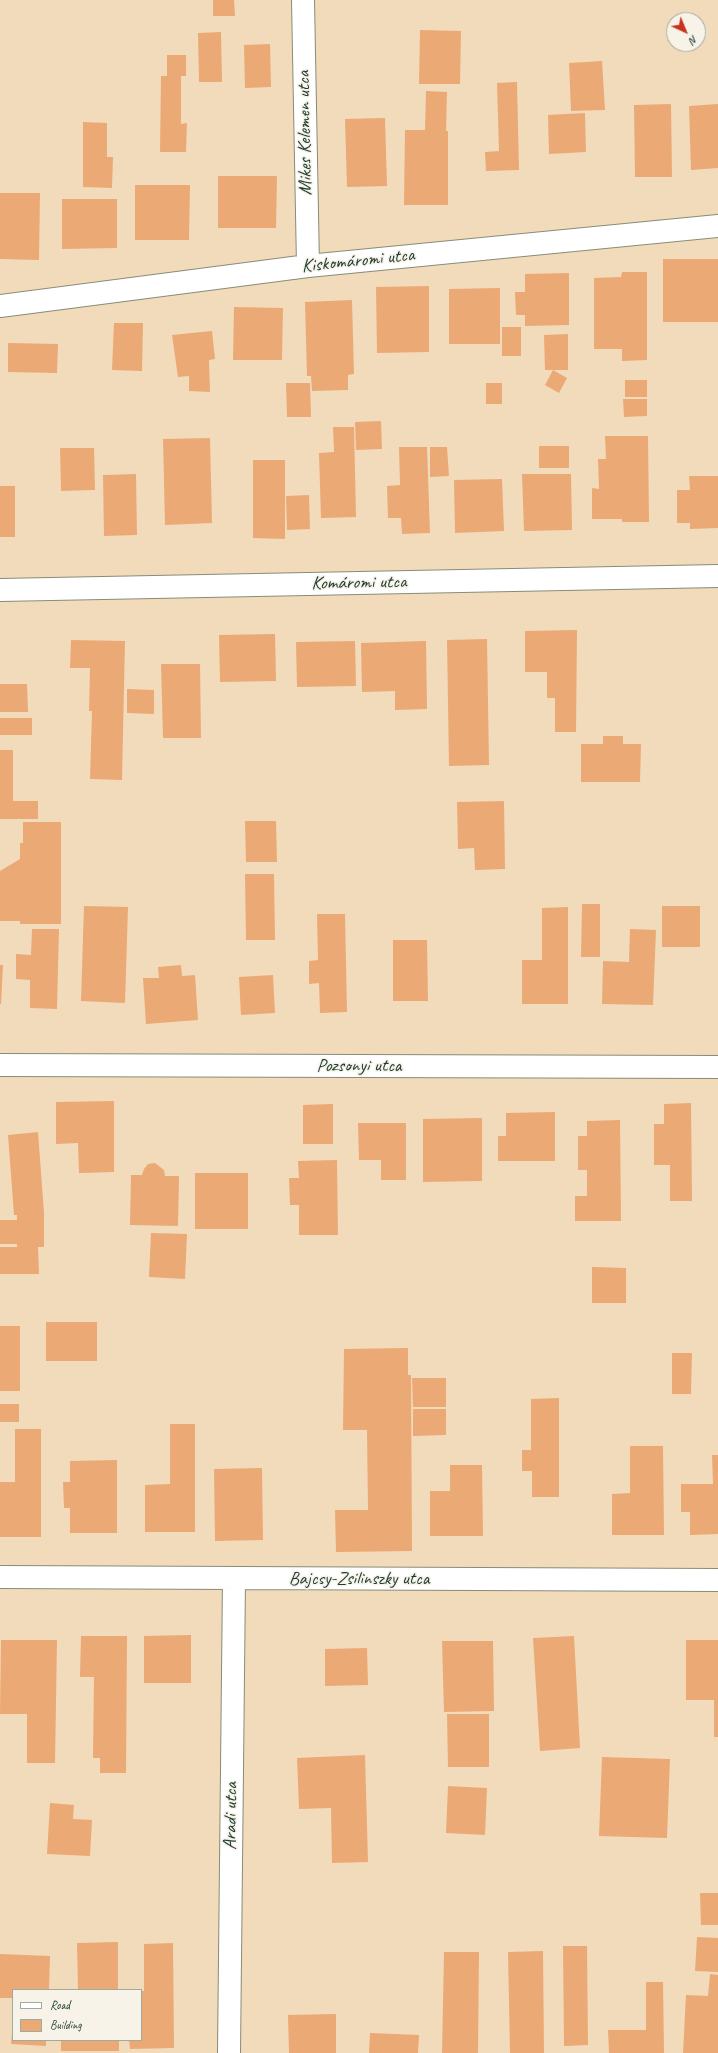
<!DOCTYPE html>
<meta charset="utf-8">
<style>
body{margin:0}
#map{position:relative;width:718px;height:2053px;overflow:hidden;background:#f2dbbb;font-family:Caveat,sans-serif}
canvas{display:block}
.legend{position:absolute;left:12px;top:1989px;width:130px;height:52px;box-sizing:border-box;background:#f7f3e8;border:1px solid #a1aaa0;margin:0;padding:5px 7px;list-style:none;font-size:12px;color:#1f3d34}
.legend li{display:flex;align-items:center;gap:8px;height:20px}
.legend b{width:20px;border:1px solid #a1aaa0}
.north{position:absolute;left:666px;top:12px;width:40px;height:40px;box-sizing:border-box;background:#f7f3e8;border:1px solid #a1aaa0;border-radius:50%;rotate:136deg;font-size:11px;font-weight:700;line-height:16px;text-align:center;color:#1f3d34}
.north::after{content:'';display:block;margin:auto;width:14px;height:18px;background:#c8321e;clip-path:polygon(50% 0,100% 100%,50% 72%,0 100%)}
</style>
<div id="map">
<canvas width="718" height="2053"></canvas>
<ul class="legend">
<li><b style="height:5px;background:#fff"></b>Road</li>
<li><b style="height:11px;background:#eba975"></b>Building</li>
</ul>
<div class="north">N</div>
</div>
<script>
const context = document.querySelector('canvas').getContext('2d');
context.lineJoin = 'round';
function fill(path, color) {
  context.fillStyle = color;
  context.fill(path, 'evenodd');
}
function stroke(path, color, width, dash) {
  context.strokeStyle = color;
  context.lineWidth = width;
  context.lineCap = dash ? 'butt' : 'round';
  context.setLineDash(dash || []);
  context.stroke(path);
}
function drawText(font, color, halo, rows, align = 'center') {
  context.font = font + ' Caveat,sans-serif';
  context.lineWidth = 3;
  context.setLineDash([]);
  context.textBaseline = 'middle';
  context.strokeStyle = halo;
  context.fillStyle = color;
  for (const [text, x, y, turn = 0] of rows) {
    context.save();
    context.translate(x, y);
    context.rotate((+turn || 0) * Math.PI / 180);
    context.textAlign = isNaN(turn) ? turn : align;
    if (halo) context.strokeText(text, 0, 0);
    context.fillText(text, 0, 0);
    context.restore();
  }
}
fill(new Path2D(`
 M 213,0 L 234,0 L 235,16 L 213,16 Z
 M 420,30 L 461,31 L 460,84 L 419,84 Z
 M 221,32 L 222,82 L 199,82 L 198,33 Z
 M 270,44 L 271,87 L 245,88 L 244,45 Z
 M 167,55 L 186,55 L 186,76 L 181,76 L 181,124 L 187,123 L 186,152 L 160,152 L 161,76 L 167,76 Z
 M 602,61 L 605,110 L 571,111 L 569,63 Z
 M 517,82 L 519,170 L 486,171 L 485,152 L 499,151 L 497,83 Z
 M 426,91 L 447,92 L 446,131 L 448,131 L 448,205 L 404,205 L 405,130 L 425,130 Z
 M 671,104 L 672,177 L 635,177 L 634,105 Z
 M 718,104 L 718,168 L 691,170 L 689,106 Z
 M 585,113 L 586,152 L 549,154 L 548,115 Z
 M 385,118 L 387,186 L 347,187 L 345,119 Z
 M 83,122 L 107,123 L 107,157 L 113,157 L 112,188 L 83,187 Z
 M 218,176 L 277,176 L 276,228 L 218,228 Z
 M 135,185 L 190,185 L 189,240 L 135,240 Z
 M 0,193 L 40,193 L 39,260 L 0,259 Z
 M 62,199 L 117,199 L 117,248 L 62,249 Z
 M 663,259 L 718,259 L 718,322 L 663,322 Z
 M 622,272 L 647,272 L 647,360 L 622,361 L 622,349 L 594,349 L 594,278 L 621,277 Z
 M 569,273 L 569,325 L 525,326 L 525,315 L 516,315 L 515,292 L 525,292 L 525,274 Z
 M 429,286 L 429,352 L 377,353 L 376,287 Z
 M 500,288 L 500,344 L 449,344 L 449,289 Z
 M 352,300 L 354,374 L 348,375 L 348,390 L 312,391 L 311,376 L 307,376 L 305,302 Z
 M 234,307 L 283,308 L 282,360 L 233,360 Z
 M 114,323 L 143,323 L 142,371 L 112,370 Z
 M 502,327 L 521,327 L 521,356 L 502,356 Z
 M 212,331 L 215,359 L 209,360 L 210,392 L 189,391 L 189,376 L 178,377 L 172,335 Z
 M 568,334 L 568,370 L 553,370 L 567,378 L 559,393 L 545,385 L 553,370 L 545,370 L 544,335 Z
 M 8,343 L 58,344 L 57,373 L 8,372 Z
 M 625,380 L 647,380 L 647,397 L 625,397 Z
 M 286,383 L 310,383 L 311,417 L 287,417 Z
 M 486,383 L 502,383 L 502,404 L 486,404 Z
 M 623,399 L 647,399 L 647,416 L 624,417 Z
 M 381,421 L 382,449 L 356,450 L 355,422 Z
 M 333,427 L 354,427 L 356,517 L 321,518 L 319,453 L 334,452 Z
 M 605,436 L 648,436 L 649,522 L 622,522 L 622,519 L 592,519 L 592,488 L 599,489 L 598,459 L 606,459 Z
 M 210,438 L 212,523 L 165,525 L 163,439 Z
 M 539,446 L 569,446 L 569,468 L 539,468 Z
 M 399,447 L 427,447 L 430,533 L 402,534 L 401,518 L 388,518 L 387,486 L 400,485 Z
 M 430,447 L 447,447 L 449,476 L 430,477 Z
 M 60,448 L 94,448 L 95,490 L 61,491 Z
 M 253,460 L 285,460 L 285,539 L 253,538 Z
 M 136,474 L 137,535 L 104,536 L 103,475 Z
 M 522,474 L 571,474 L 572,530 L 524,531 Z
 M 689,476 L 718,476 L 718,528 L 690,529 L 690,523 L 677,523 L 677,490 L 690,490 Z
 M 502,479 L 504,531 L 455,533 L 454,480 Z
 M 0,486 L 15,486 L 15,537 L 0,537 Z
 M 309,495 L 310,529 L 287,530 L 286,496 Z
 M 577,630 L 576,732 L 555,732 L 555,698 L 547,698 L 547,672 L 525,672 L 525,631 Z
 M 275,634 L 276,681 L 220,682 L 219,635 Z
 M 487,639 L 489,765 L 449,766 L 447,640 Z
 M 71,640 L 125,641 L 122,780 L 90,779 L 92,711 L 89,711 L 90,668 L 70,668 Z
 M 355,641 L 356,686 L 297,687 L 296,642 Z
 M 426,641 L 427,709 L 395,710 L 395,691 L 362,692 L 361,643 Z
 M 161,664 L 200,664 L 201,738 L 163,738 Z
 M 0,684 L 27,684 L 28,712 L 0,712 Z
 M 127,689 L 154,690 L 154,714 L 127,713 Z
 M 0,718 L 32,718 L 32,735 L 0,735 Z
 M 603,736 L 623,736 L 623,744 L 641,744 L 640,782 L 581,782 L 581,744 L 603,744 Z
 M 0,750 L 13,750 L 13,801 L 38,801 L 38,819 L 0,819 Z
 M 504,801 L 505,869 L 475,870 L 474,848 L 458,849 L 457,802 Z
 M 245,821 L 276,821 L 277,862 L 246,862 Z
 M 23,822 L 61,822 L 61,924 L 20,924 L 20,921 L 0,921 L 0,871 L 20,859 L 20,843 L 23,843 Z
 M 245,874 L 274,874 L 275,940 L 246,940 Z
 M 582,904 L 600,904 L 600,957 L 581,957 Z
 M 84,906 L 128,907 L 125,1003 L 81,1001 Z
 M 662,906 L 700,906 L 700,947 L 662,947 Z
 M 568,907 L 568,1004 L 522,1004 L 522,960 L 542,960 L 542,908 Z
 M 317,914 L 345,914 L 347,1012 L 320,1013 L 319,983 L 309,984 L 309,961 L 318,960 Z
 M 32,929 L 59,929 L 57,1009 L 30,1008 L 30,980 L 16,979 L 16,954 L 31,955 Z
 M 630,929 L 656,930 L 653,1005 L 602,1004 L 603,961 L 629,962 Z
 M 393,940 L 427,940 L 428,1001 L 393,1001 Z
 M 0,965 L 3,965 L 1,1004 L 0,1004 Z
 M 181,965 L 182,976 L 195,975 L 198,1020 L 146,1024 L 143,978 L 159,978 L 158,967 Z
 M 273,975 L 275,1013 L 241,1015 L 239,977 Z
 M 114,1101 L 114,1172 L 79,1173 L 78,1143 L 56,1144 L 56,1102 Z
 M 691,1103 L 692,1201 L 670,1201 L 670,1165 L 654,1165 L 654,1124 L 664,1124 L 664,1104 Z
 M 333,1104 L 333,1144 L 303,1144 L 303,1105 Z
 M 555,1112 L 555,1161 L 498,1161 L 498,1136 L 506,1136 L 506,1113 Z
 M 482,1118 L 482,1181 L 423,1182 L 423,1119 Z
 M 620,1120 L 621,1221 L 575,1221 L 575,1196 L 587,1196 L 587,1170 L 578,1170 L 578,1136 L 587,1136 L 587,1121 Z
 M 358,1123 L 406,1123 L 406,1180 L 381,1180 L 381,1160 L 359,1160 Z
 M 38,1132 L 44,1213 L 44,1247 L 38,1247 L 39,1274 L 0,1274 L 0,1247 L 17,1247 L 17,1244 L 0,1244 L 0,1220 L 17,1220 L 17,1215 L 14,1215 L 8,1135 Z
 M 337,1160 L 338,1235 L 299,1235 L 299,1205 L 290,1205 L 289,1178 L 299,1178 L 298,1161 Z
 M 155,1163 L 164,1170 L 165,1176 L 179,1176 L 178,1226 L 130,1225 L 131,1175 L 142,1175 L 144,1169 L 148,1164 Z
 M 195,1173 L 248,1173 L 248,1229 L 195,1229 Z
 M 151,1233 L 187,1234 L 185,1279 L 149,1277 Z
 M 592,1267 L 626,1268 L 626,1303 L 592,1303 Z
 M 46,1322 L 97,1322 L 97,1361 L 46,1361 Z
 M 0,1326 L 20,1326 L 20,1391 L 0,1391 Z
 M 408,1348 L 408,1375 L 411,1375 L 412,1551 L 336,1552 L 335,1510 L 368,1510 L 367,1430 L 343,1430 L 344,1349 Z
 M 672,1353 L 692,1353 L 691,1394 L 672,1394 Z
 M 412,1378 L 446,1378 L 446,1407 L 413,1407 Z
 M 559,1398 L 559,1497 L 532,1497 L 532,1471 L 522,1471 L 522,1450 L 531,1450 L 531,1399 Z
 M 0,1404 L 19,1404 L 19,1422 L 0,1422 Z
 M 413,1409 L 446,1409 L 446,1435 L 413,1436 Z
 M 170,1424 L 195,1424 L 195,1532 L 145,1532 L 145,1485 L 170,1484 Z
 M 15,1429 L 41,1429 L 41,1537 L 0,1537 L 0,1482 L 15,1482 Z
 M 630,1446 L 663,1446 L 664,1535 L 612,1535 L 612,1494 L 630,1493 Z
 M 712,1455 L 718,1455 L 718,1534 L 690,1535 L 690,1512 L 681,1512 L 681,1484 L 713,1484 Z
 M 117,1460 L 117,1533 L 70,1533 L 70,1508 L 64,1508 L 63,1482 L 70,1482 L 70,1461 Z
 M 450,1465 L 482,1465 L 483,1536 L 430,1536 L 430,1491 L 450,1491 Z
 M 262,1468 L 263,1540 L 215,1541 L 214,1469 Z
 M 191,1635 L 191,1683 L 144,1683 L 144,1636 Z
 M 81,1636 L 127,1636 L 126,1773 L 100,1773 L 100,1758 L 93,1758 L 94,1677 L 80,1677 Z
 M 574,1636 L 580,1748 L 540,1751 L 533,1638 Z
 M 1,1640 L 57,1640 L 55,1763 L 27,1763 L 27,1714 L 0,1714 Z
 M 686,1640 L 718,1640 L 718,1737 L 714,1737 L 714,1700 L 686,1700 Z
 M 442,1641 L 493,1641 L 494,1711 L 444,1712 Z
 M 367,1648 L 368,1685 L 325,1686 L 325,1649 Z
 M 447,1714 L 489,1714 L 489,1767 L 448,1767 Z
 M 365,1755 L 368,1862 L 332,1863 L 331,1808 L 299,1809 L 297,1758 Z
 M 602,1757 L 670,1759 L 667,1838 L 599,1836 Z
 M 448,1786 L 487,1788 L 485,1835 L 446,1833 Z
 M 50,1803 L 74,1805 L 73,1819 L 92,1820 L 90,1856 L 47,1854 Z
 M 700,1893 L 718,1893 L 718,1925 L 701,1925 Z
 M 697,1937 L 718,1938 L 718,1972 L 695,1971 Z
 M 118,1942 L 118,1990 L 78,1990 L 77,1943 Z
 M 173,1943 L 174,2048 L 130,2049 L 129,2040 L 141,2040 L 141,1991 L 144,1991 L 144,1944 Z
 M 563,1946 L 587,1946 L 588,2045 L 564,2046 Z
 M 543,1951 L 544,2053 L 510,2053 L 508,1952 Z
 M 444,1952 L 479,1952 L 478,2053 L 442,2053 Z
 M 0,1954 L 50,1956 L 49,1990 L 13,1990 L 13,1998 L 0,1998 Z
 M 710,1974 L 718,1975 L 718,2053 L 683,2053 L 686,1995 L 708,1996 Z
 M 646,1982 L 663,1982 L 664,2053 L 609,2053 L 608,2030 L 646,2030 Z
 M 336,2014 L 336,2053 L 289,2053 L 288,2015 Z
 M 370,2033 L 419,2035 L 418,2053 L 369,2053 Z
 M 12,2034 L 13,2040 L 46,2040 L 46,2046 L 11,2044 Z
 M 61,2040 L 119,2040 L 119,2051 L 61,2051 Z`), '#eba975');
const street = new Path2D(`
 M 303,0 L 308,266
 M 0,306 L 308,266 L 718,226
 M 0,590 L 718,576
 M 0,1065 L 718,1067
 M 0,1577 L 718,1580
 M 229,2053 L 234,1579`);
stroke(street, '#888c78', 24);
stroke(street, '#fff', 22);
drawText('19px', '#1f3d34', '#f7f3e8', [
 ["Mikes Kelemen utca",305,133,-91],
 ["Kiskomáromi utca",358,261,-6],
 ["Komáromi utca",359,583,-1],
 ["Pozsonyi utca",359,1066],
 ["Bajcsy-Zsilinszky utca",359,1579],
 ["Aradi utca",231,1816,-89]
]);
</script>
